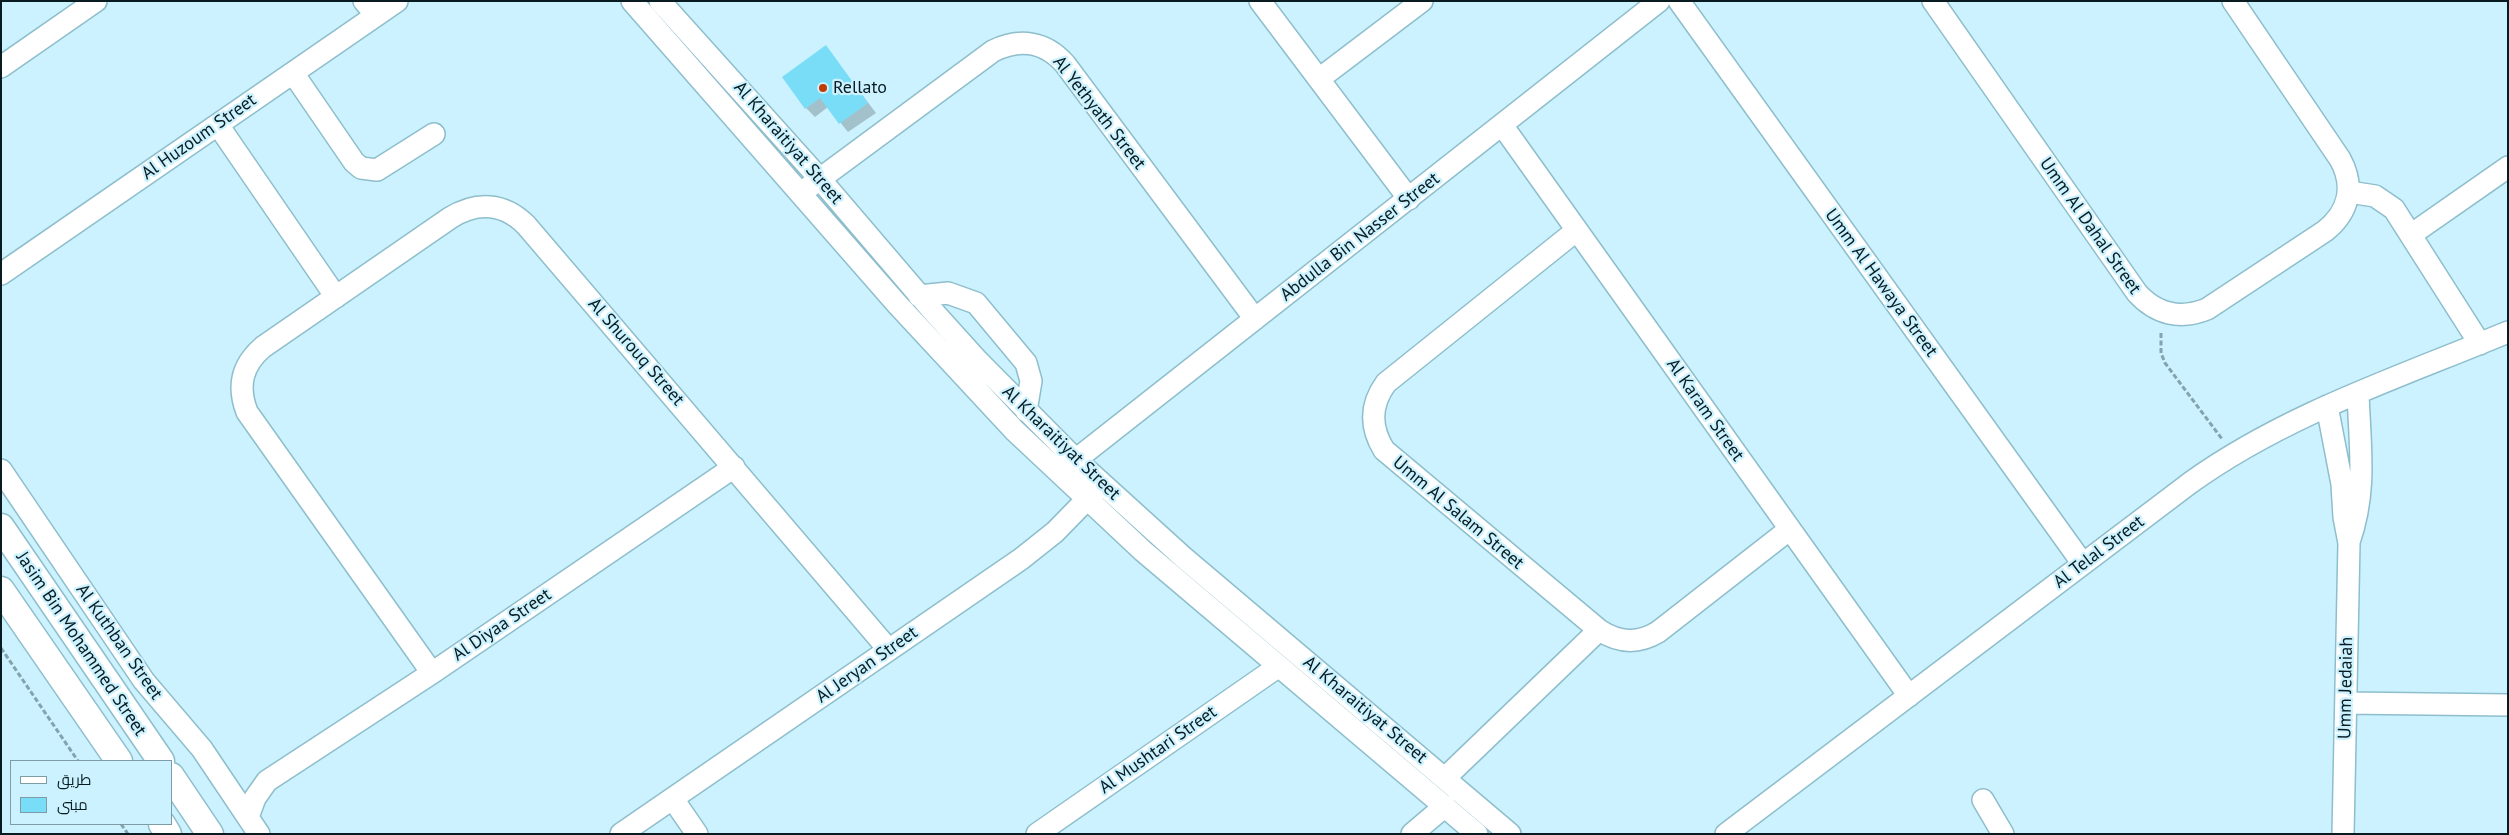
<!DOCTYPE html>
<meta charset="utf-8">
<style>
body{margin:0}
#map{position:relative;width:2509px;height:835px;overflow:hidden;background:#cbf2fe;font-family:"PT Sans",Cairo,sans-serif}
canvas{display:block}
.frame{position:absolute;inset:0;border:2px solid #081b21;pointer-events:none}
.legend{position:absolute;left:10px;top:760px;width:162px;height:65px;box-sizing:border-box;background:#cbf2fe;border:1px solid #7d9ca6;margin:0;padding:6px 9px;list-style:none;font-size:15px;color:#081b21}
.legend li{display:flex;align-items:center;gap:10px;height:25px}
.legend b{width:25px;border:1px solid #7d9ca6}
</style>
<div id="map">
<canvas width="2509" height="835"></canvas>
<div class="frame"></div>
<ul class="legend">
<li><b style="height:6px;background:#fff"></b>طريق</li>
<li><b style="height:14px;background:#79ddf8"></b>مبنى</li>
</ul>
</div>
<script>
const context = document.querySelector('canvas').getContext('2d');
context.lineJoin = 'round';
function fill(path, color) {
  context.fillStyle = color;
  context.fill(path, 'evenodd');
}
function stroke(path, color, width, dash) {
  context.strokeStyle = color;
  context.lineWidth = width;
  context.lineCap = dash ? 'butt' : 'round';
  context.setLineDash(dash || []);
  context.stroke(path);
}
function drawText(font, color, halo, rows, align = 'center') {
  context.font = font + ' "PT Sans",sans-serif';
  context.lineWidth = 4.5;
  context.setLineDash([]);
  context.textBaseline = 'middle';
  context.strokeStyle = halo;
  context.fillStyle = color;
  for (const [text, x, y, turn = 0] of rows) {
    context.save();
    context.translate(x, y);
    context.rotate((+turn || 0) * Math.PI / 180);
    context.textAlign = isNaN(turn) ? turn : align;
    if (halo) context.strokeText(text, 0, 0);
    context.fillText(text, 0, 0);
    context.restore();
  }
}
fill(new Path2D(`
 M 826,47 L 876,113 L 848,132 L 828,107 L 815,117 L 806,108 Z`), '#0003');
fill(new Path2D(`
 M 826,45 L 868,103 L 839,124 L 820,98 L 805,109 L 782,77 Z`), '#79ddf8');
const minor = new Path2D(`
 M 364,1 L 376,15
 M 632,1 L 897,304 L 1015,431 L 1143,551 L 1477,834
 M 660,1 L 820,179 L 932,310 L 978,361 L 1076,460 L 1183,557 L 1510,834
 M 1260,1 L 1409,199
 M 1679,1 L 2083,564
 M 1933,1 L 2137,293 C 2156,314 2180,320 2207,309 L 2325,231 C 2349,212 2355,186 2340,159 L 2233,1
 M 1,67 L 96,1
 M 293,73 L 354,162 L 361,168 L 377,170 L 434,134
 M 1319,79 L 1422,1
 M 218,125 L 336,297
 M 1502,125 L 1909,696
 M 809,187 L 993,51 C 1019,38 1045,41 1065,64 L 1255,319
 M 2349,192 L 2375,196 L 2394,209 L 2480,344
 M 1577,230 L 1386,383 C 1370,405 1370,427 1384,450 L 1599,630 C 1619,643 1638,644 1658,632 L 1790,529
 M 2412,234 L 2508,167
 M 1,274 L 397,1
 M 919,296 L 948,293 L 976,303 L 1026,363 L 1031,381 L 1026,411
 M 2327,406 L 2342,484 L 2344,517 L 2349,543 L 2343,834
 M 1064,469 L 1659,1
 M 1,470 L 144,681 L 202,749 L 259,834
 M 2349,542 C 2367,491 2360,448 2358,394
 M 432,673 L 247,412 C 237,386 242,365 263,347 L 450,218 C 477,201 504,203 526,225 L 889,650
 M 2346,703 L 2508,705
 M 1445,778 L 1599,630
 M 673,799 L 697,834
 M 1983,800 L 2003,834
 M 248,817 L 255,798 L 267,781 L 432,673 L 734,467
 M 621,834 L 1021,559 L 1055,532 L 1097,489
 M 1037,834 L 1279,666
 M 1412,834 L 1445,806
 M 1726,834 L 2190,483 C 2286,414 2400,377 2508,332`);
const major = new Path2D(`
 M 1,527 L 161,761
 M 1,590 L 119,761
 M 171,776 L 210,834
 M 162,824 L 168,834`);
stroke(minor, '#8ebecc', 24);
stroke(major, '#8ebecc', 29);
stroke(new Path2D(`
 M 2161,333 L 2161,353 L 2165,363 L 2222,439
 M 1,648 L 78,761
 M 121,824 L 128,834`), '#83a3ad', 3, [5, 2.5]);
stroke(minor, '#fff', 21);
stroke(major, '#fff', 26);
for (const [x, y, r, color] of [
 [823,88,5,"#c23b03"]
]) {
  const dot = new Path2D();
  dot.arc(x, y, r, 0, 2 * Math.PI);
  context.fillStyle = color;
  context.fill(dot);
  stroke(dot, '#cbf2fe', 2);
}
drawText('18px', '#081b21', '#cbf2fe', [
 ["Rellato",833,88]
], 'left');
drawText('18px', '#081b21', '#cbf2fe', [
 ["Al Yethyath Street",1099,113,52],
 ["Al Huzoum Street",199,137,-35],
 ["Al Kharaitiyat Street",788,143,49],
 ["Umm Al Dahal Street",2090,226,55],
 ["Abdulla Bin Nasser Street",1360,237,-38],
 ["Umm Al Hawaya Street",1881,283,54],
 ["Al Shurouq Street",636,352,49],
 ["Al Karam Street",1705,410,55],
 ["Al Kharaitiyat Street",1061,443,44],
 ["Umm Al Salam Street",1458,513,40],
 ["Al Telal Street",2099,552,-37],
 ["Al Diyaa Street",502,625,-34],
 ["Al Kuthban Street",119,642,55],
 ["Jasim Bin Mohammed Street",81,644,56],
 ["Al Jeryan Street",867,665,-35],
 ["Umm Jedaiah",2346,688,-89],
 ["Al Kharaitiyat Street",1365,710,40],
 ["Al Mushtari Street",1158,750,-35]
]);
</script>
